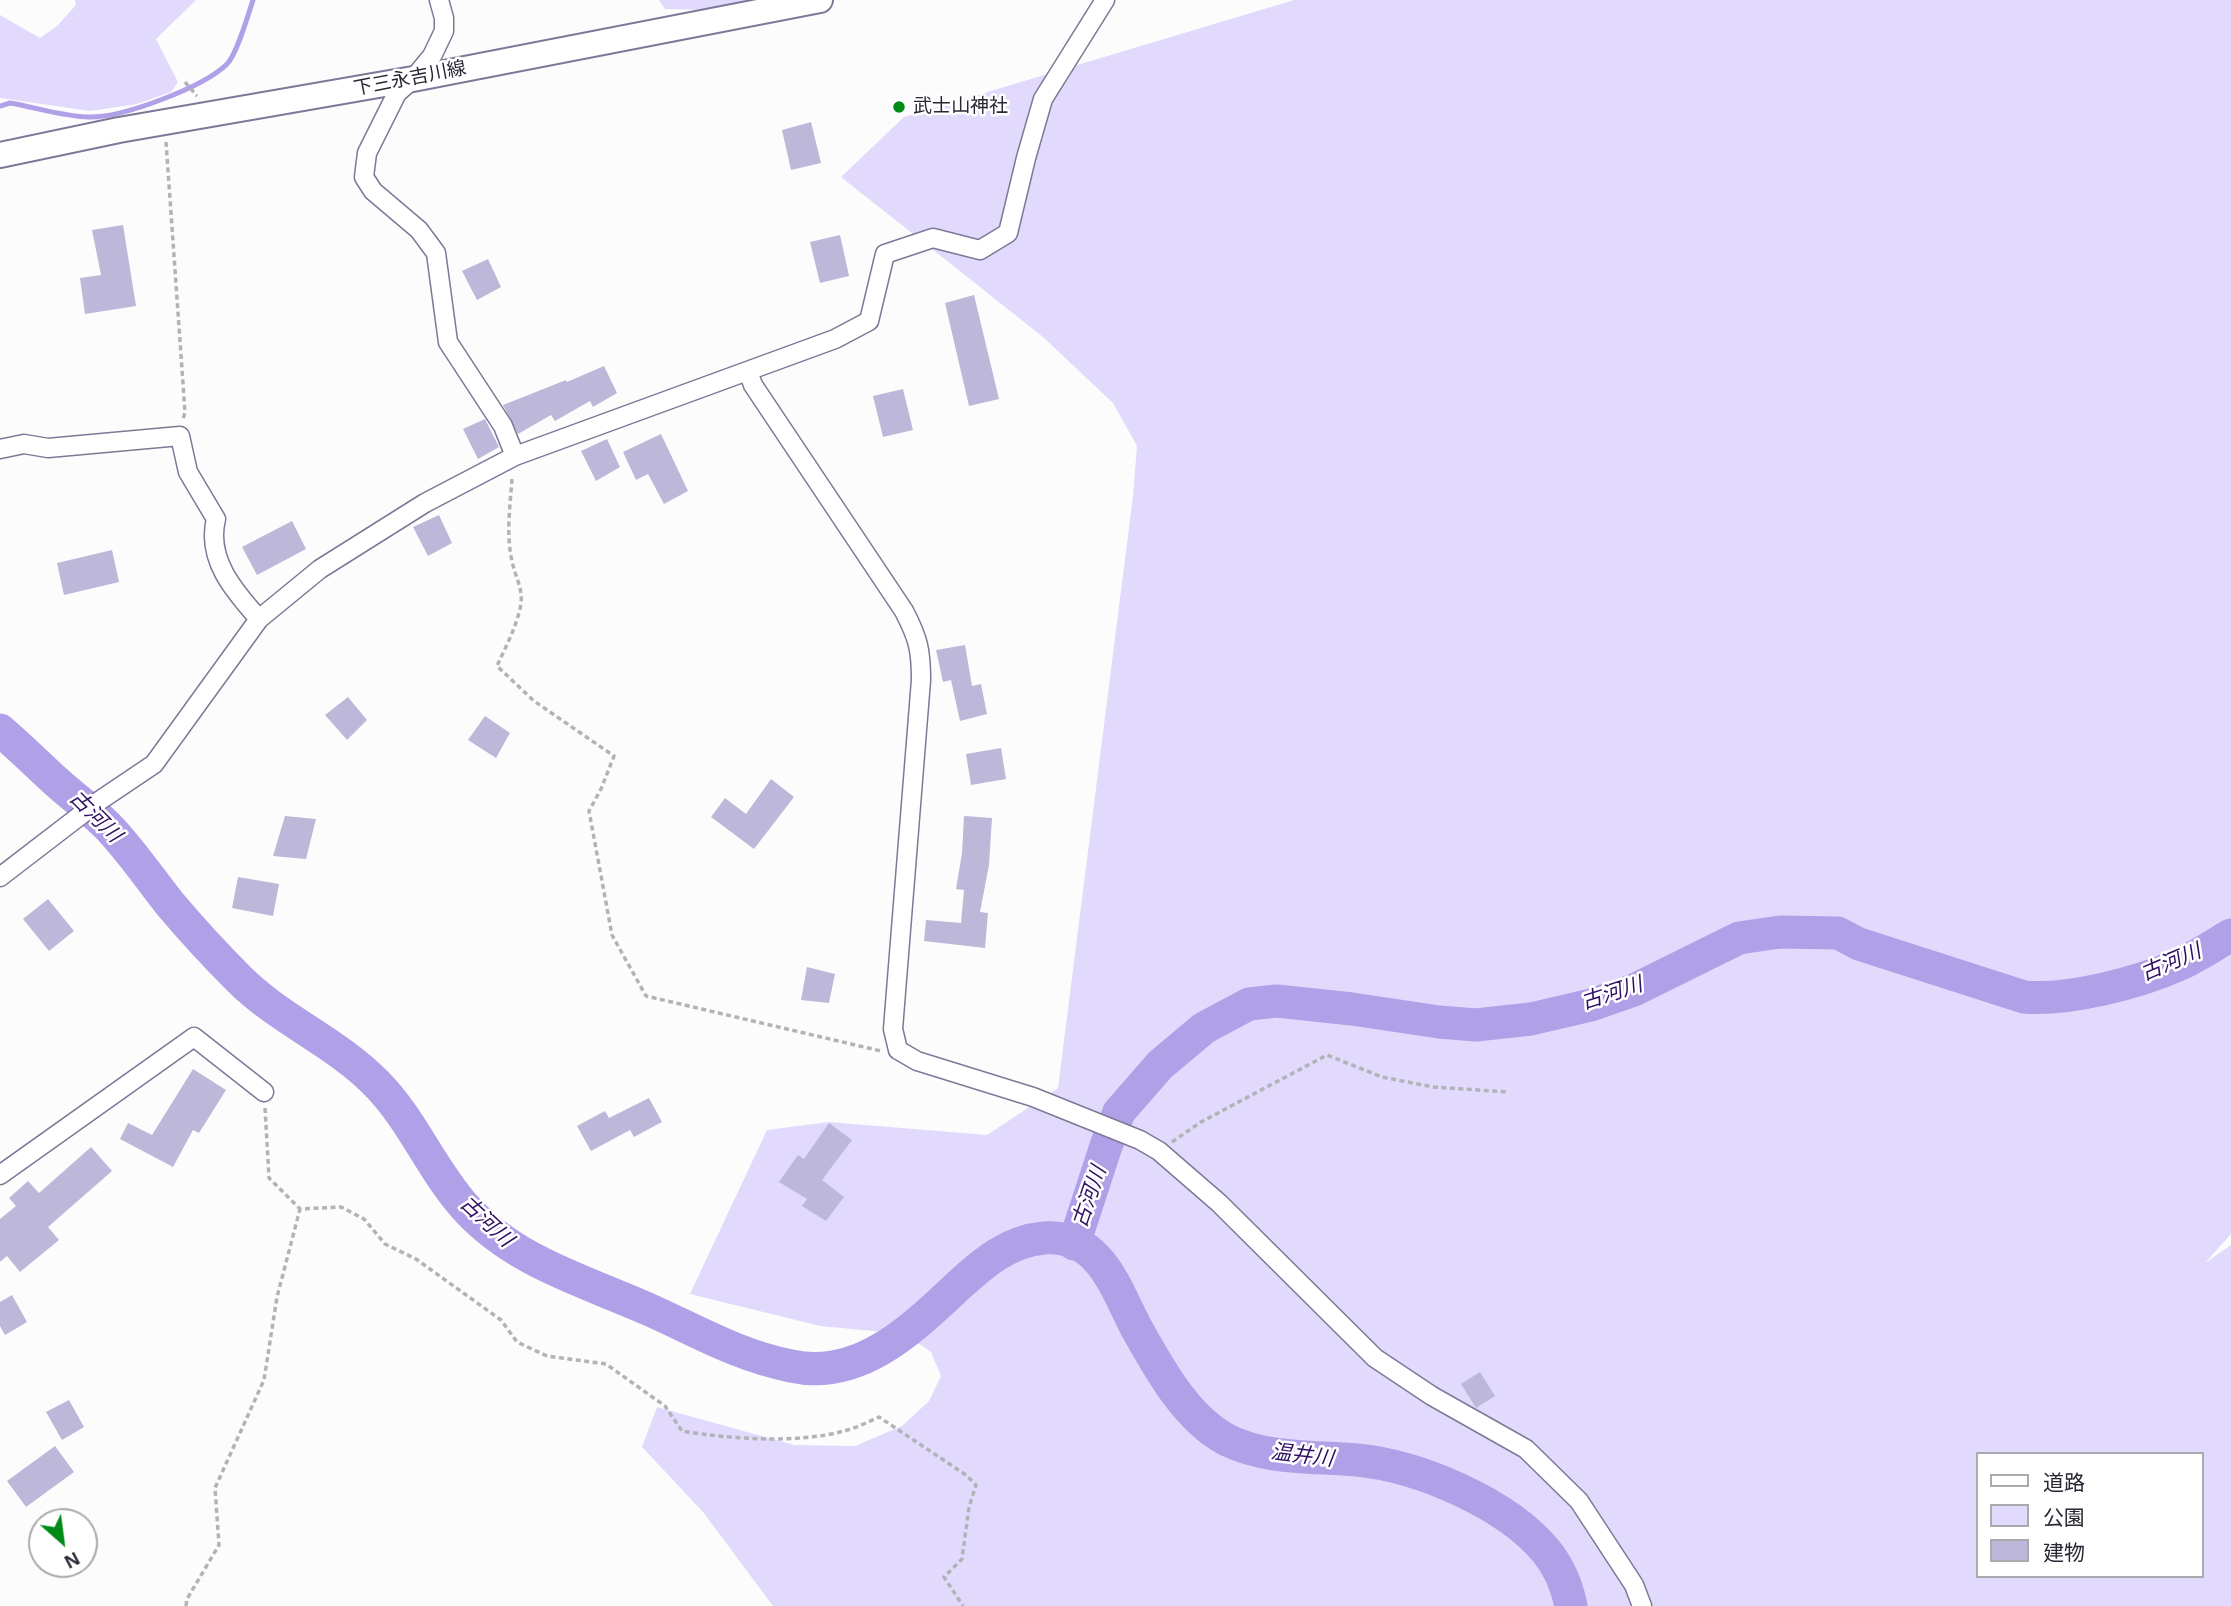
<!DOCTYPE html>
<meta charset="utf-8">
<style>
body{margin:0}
#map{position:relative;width:2231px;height:1606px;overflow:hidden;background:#fcfcfc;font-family:Helvetica,"Noto Sans JP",sans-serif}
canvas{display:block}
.legend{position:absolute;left:1976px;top:1452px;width:228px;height:126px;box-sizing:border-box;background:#fff;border:2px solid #aaa9ae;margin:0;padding:9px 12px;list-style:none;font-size:21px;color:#2a2734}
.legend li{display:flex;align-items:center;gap:14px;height:35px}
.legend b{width:35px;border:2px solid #aaa9ae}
.north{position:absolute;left:28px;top:1508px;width:70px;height:70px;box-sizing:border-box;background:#fff;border:2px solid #aaa9ae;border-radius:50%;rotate:152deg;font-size:19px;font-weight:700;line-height:28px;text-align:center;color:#2a2734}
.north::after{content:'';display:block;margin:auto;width:24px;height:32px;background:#008a16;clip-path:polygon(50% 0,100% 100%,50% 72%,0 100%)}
</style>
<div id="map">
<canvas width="2231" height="1606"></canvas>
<ul class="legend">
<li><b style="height:9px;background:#fff"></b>道路</li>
<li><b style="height:19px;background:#e1dafc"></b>公園</li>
<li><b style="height:19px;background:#bdb7d9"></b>建物</li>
</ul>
<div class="north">N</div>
</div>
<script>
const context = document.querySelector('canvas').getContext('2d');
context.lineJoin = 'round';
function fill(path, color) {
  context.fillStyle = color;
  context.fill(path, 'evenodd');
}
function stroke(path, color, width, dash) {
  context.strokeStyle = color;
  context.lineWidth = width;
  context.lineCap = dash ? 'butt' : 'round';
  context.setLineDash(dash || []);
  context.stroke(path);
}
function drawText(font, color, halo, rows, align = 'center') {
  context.font = font + ' Helvetica,"Noto Sans JP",sans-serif';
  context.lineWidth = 5;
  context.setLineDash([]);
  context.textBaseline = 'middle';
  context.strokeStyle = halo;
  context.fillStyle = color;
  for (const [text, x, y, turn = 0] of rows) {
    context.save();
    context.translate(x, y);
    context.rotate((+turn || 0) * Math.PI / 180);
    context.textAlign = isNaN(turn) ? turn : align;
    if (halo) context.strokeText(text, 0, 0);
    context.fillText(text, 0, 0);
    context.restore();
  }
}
fill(new Path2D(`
 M 75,0 L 196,0 L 156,39 L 178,82 L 171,92 L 137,104 L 90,111 L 0,98 L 0,15 L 40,38 L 57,26 L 76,5 Z
 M 659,0 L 761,0 L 710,10 L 665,9 Z
 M 1294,0 L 2231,0 L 2231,1234 L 2205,1263 L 2231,1245 L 2231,1606 L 773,1606 L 703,1512 L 642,1447 L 657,1407 L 794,1445 L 855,1446 L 902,1426 L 929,1401 L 941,1376 L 931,1352 L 905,1334 L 820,1326 L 690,1294 L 767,1130 L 829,1122 L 987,1135 L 1058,1088 L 1133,496 L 1137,446 L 1113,403 L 1043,337 L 841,177 L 904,117 ZM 1977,1454 L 2201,1454 L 2201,1576 L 1977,1576 Z`), '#e1dafc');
stroke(new Path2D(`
 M 0,106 L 10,103 C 34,107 66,117 89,117 C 122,118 204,87 227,64 C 237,54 248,15 253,0`), '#b0a0e8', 5);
stroke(new Path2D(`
 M 0,730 C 21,748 40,767 60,785 C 78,801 97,814 113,832 C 134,855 151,880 170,904 C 192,930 215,955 239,979 C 280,1020 336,1042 376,1083 C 412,1119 431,1169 465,1207 C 514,1262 585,1281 650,1310 C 699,1332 737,1355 791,1366 C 859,1381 911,1330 957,1287 C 982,1264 1008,1241 1044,1238 C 1102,1234 1116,1291 1138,1331 C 1160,1370 1186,1418 1227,1440 C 1268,1460 1313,1456 1357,1460 C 1419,1466 1506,1503 1546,1551 C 1559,1567 1567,1586 1571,1606
 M 1074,1244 L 1106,1146 L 1119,1112 L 1160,1065 L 1204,1028 L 1249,1004 L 1277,1001 L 1352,1009 L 1439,1022 L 1476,1025 L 1531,1019 L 1591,1005 L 1634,990 L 1739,938 L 1780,932 L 1838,933 L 1859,944 L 2024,997 C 2068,1001 2138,983 2178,965 C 2196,957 2214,945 2231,935`), '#b0a0e8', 33);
fill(new Path2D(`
 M 811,122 L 821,163 L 791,170 L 782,130 Z
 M 123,225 L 136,306 L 85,314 L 80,278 L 101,275 L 92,230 Z
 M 840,235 L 849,276 L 820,283 L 810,242 Z
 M 488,259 L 501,287 L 477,300 L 462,271 Z
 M 974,295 L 999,399 L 969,406 L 945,303 Z
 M 604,366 L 617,393 L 593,407 L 590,401 L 555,421 L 551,415 L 518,434 L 503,405 L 566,380 L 567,382 Z
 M 903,389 L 913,430 L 883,437 L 873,396 Z
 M 485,419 L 499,447 L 478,459 L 463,429 Z
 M 661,434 L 688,491 L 664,504 L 648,474 L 636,480 L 623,452 Z
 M 607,439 L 620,467 L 596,481 L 581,451 Z
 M 439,515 L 452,543 L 428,556 L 413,527 Z
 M 292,521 L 306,549 L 257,575 L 242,547 Z
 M 112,550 L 119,582 L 64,595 L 57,563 Z
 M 965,645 L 972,686 L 981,684 L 987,714 L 960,721 L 951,680 L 943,682 L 936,650 Z
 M 348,697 L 367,720 L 347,740 L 325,715 Z
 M 485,716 L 510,733 L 496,758 L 468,740 Z
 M 1001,748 L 1006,779 L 971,785 L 966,754 Z
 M 771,779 L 794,797 L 754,849 L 711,817 L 725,798 L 746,814 Z
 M 285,816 L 316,819 L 306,859 L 273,856 Z
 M 964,816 L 992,818 L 989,865 L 980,912 L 988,913 L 985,948 L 924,941 L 926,920 L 961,923 L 964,890 L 956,889 L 962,853 Z
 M 238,877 L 279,884 L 273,916 L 232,908 Z
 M 48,899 L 74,931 L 49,951 L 23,919 Z
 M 807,967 L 835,974 L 829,1003 L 801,1000 Z
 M 193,1069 L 226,1090 L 199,1133 L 193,1130 L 173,1167 L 120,1139 L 128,1123 L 152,1135 Z
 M 649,1098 L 662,1122 L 634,1137 L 630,1130 L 591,1151 L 577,1126 L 605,1111 L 609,1118 Z
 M 829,1123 L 852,1140 L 822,1180 L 844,1197 L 826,1221 L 802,1206 L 807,1199 L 779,1182 L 798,1155 L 804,1159 Z
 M 91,1147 L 112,1171 L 48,1227 L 59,1240 L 20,1272 L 7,1256 L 0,1262 L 0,1219 L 16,1206 L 9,1198 L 28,1181 L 39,1193 Z
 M 12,1295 L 27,1322 L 5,1335 L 0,1326 L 0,1302 Z
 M 1480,1372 L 1495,1396 L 1476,1408 L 1461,1384 Z
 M 69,1400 L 84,1427 L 62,1440 L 46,1412 Z
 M 55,1446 L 74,1472 L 26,1507 L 7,1481 Z`), '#bdb7d9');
const street = new Path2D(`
 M 439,0 L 444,18 L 444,31 L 432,56 L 413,79 L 397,93 L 367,153 L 364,177 L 373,191 L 419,230 L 436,253 L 448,342 L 503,426 L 515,456
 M 748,371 L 753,385 L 904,611 C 918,638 921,649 921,680 L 893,1029 L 898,1050 L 917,1061 L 1033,1097 L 1140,1140 L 1159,1151 L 1219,1203 L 1375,1358 L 1432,1396 L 1526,1449 L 1579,1501 L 1634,1585 L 1642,1606
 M 0,449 L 24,444 L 48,448 L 180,436 L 188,472 L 216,519 C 206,559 234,591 259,619
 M 0,877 L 99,801 L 154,764 L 259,619 L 320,569 L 425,503 L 515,456 L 835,339 L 869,321 L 885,254 L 933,238 L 980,250 L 1008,233 L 1026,158 L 1043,99 L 1105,0
 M 0,1175 L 194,1037 L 264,1092`);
const secondary = new Path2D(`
 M 0,155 L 119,130 L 413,79 L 820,0`);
stroke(street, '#7e7897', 21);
stroke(secondary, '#7e7897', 28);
stroke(new Path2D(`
 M 185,82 L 197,96
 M 166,142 L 185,412 L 183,420
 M 512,479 C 510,506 506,535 512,561 C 515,577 523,588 521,604 C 517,626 506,646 497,666 L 534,701 L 614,756 L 601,789 L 589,811 L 612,935 L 646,996 L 881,1051
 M 265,1108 L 269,1178 L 300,1209 L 341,1207 L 364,1219 L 385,1244 L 416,1259 L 501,1320 L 517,1342 L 547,1356 L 606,1364 L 665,1406 L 682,1431 C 730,1439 797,1444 844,1431 C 856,1428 868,1422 879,1417 L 966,1475 L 976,1485 L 969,1507 L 962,1559 L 944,1577 L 963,1606
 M 1172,1142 L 1201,1122 L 1327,1055 L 1382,1077 L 1433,1087 L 1508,1092
 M 186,1606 L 187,1599 L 219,1545 L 215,1488 L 264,1380 L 277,1297 L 300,1209`), '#b3b2b7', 3.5, [5, 3.5]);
stroke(street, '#fff', 18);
stroke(secondary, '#fff', 24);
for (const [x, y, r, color] of [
 [899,107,7,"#008a16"]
]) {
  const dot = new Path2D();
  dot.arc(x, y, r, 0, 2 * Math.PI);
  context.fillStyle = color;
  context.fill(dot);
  stroke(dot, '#fff', 2.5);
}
drawText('19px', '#2a2734', '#fff', [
 ["下三永吉川線",410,79,-11]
]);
drawText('19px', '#2a2734', '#fff', [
 ["武士山神社",913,107]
], 'left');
drawText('italic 21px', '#300f63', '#fff', [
 ["古河川",95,817,45],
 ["古河川",2171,963,-23],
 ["古河川",1612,994,-18],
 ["古河川",1090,1197,-71],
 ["古河川",486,1222,43],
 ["温井川",1302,1456,7]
]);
</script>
